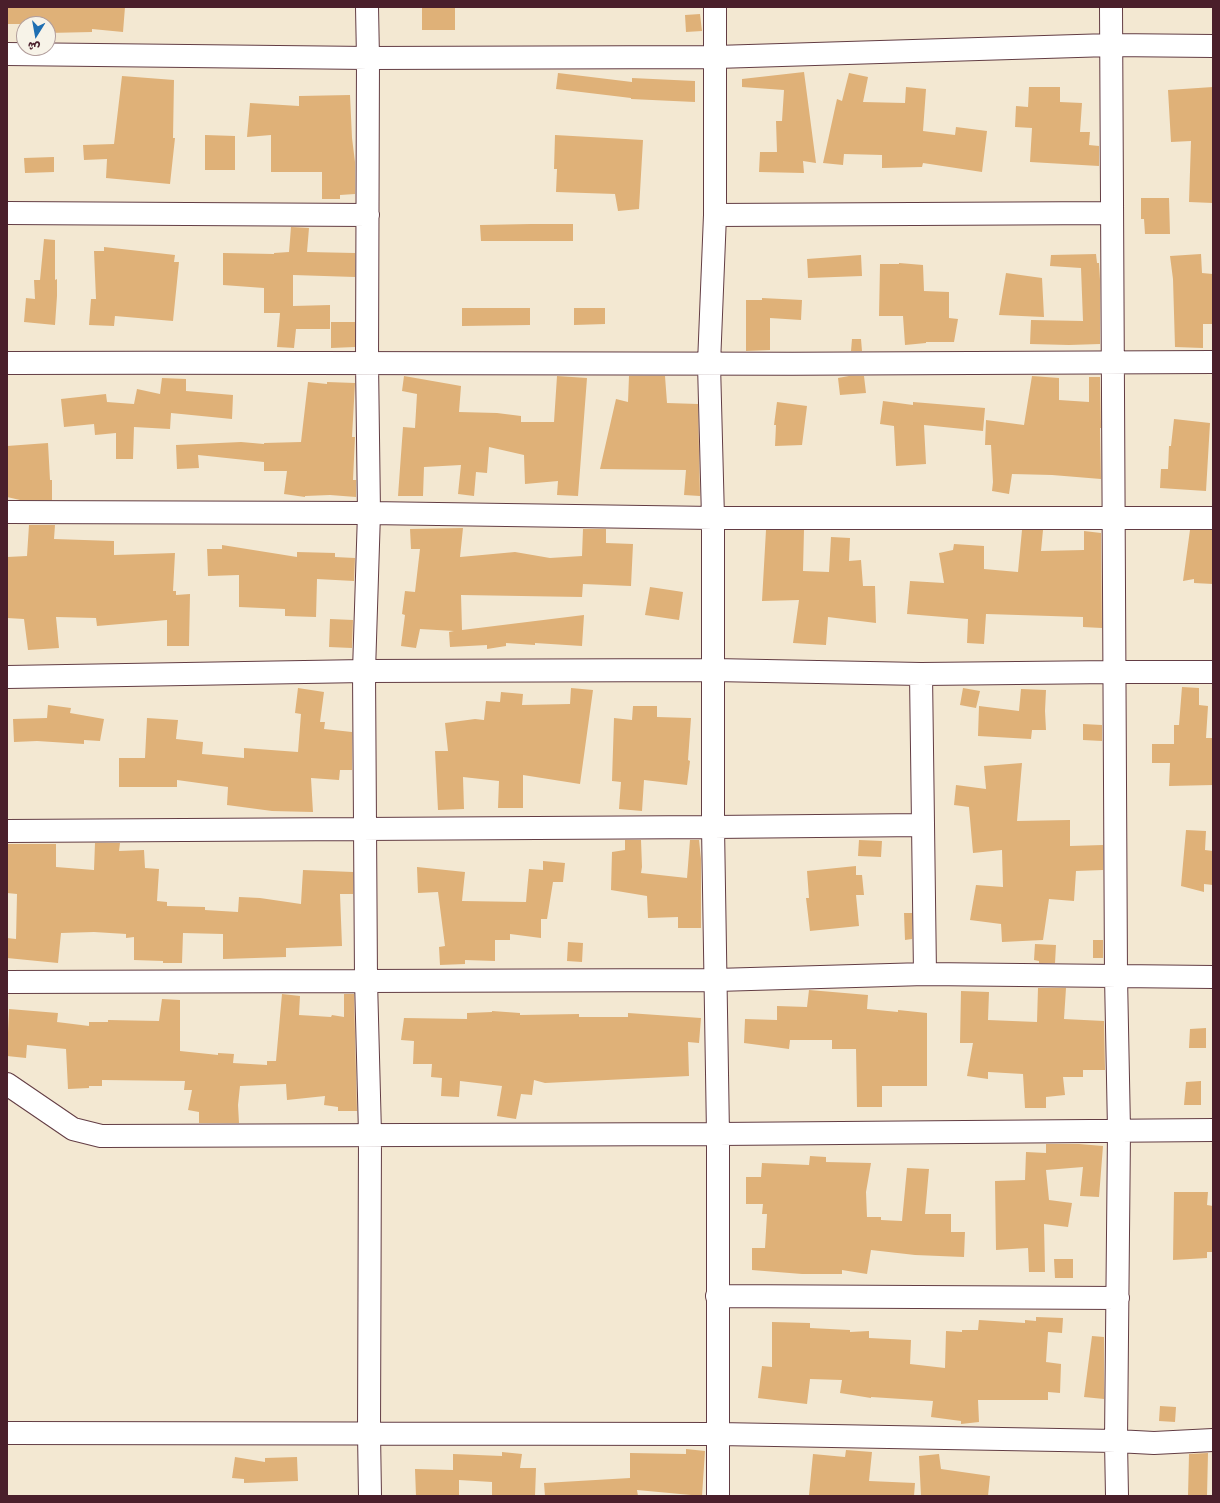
<!DOCTYPE html>
<meta charset="utf-8">
<style>
body{margin:0}
#map{position:relative;width:1220px;height:1503px;overflow:hidden;background:#f3e8d2;font-family:Mali,"Playpen Sans Arabic",sans-serif}
canvas{display:block}
.frame{position:absolute;inset:0;border:8px solid #4a1f2b;pointer-events:none}
.north{position:absolute;left:16px;top:16px;width:40px;height:40px;box-sizing:border-box;background:#f7f3e8;border:1px solid #b29e9c;border-radius:50%;rotate:191deg;font-size:11px;font-weight:700;line-height:16px;text-align:center;color:#4a1f2b}
.north::after{content:'';display:block;margin:auto;width:14px;height:18px;background:#1f6fb2;clip-path:polygon(50% 0,100% 100%,50% 72%,0 100%)}
</style>
<div id="map">
<canvas width="1220" height="1503"></canvas>
<div class="frame"></div>
<div class="north">ش</div>
</div>
<script>
const context = document.querySelector('canvas').getContext('2d');
context.lineJoin = 'round';
function fill(path, color) {
  context.fillStyle = color;
  context.fill(path, 'evenodd');
}
function stroke(path, color, width, dash) {
  context.strokeStyle = color;
  context.lineWidth = width;
  context.lineCap = dash ? 'butt' : 'round';
  context.setLineDash(dash || []);
  context.stroke(path);
}
fill(new Path2D(`
 M 7,7 L 125,7 L 123,32 L 92,29 L 92,32 L 48,33 L 48,24 L 7,24 Z
 M 422,7 L 455,7 L 455,30 L 422,30 Z
 M 700,14 L 702,31 L 686,32 L 685,15 Z
 M 804,72 L 816,163 L 803,161 L 804,173 L 759,172 L 760,152 L 777,152 L 776,121 L 782,121 L 784,90 L 742,87 L 742,79 Z
 M 558,73 L 632,82 L 632,78 L 695,81 L 695,102 L 631,99 L 631,98 L 556,89 Z
 M 849,73 L 868,77 L 863,102 L 905,103 L 906,87 L 926,89 L 923,131 L 955,135 L 956,127 L 987,131 L 982,172 L 923,163 L 922,167 L 882,168 L 882,155 L 844,154 L 843,165 L 823,163 L 837,99 L 842,101 Z
 M 122,76 L 174,80 L 173,138 L 175,138 L 170,184 L 106,178 L 107,159 L 84,160 L 83,145 L 114,144 Z
 M 1029,87 L 1060,87 L 1060,102 L 1082,103 L 1080,132 L 1090,132 L 1089,145 L 1099,146 L 1099,166 L 1030,162 L 1032,128 L 1015,127 L 1016,106 L 1028,107 Z
 M 1213,87 L 1213,203 L 1189,202 L 1191,141 L 1171,142 L 1168,90 Z
 M 350,95 L 352,138 L 355,162 L 355,194 L 340,195 L 340,199 L 322,199 L 322,172 L 271,172 L 271,135 L 247,137 L 250,103 L 299,106 L 299,96 Z
 M 205,135 L 235,136 L 235,170 L 205,170 Z
 M 555,135 L 643,140 L 639,209 L 618,211 L 615,194 L 556,192 L 557,169 L 554,169 Z
 M 54,157 L 54,172 L 25,173 L 24,158 Z
 M 1141,198 L 1169,198 L 1170,234 L 1145,234 L 1144,219 L 1141,219 Z
 M 531,224 L 573,224 L 573,241 L 481,241 L 480,225 Z
 M 291,227 L 309,228 L 307,252 L 355,253 L 355,277 L 293,275 L 293,306 L 330,305 L 330,329 L 296,329 L 294,348 L 277,347 L 280,313 L 264,313 L 264,288 L 223,285 L 223,253 L 274,254 L 274,253 L 289,252 Z
 M 44,239 L 55,240 L 55,280 L 57,279 L 57,296 L 55,325 L 24,322 L 26,298 L 35,299 L 34,280 L 40,280 Z
 M 104,247 L 175,255 L 174,262 L 179,262 L 173,321 L 115,316 L 114,326 L 89,325 L 91,299 L 96,299 L 94,251 L 104,251 Z
 M 1096,254 L 1097,263 L 1099,263 L 1100,280 L 1100,344 L 1069,345 L 1030,344 L 1031,320 L 1083,321 L 1081,268 L 1050,266 L 1051,255 Z
 M 1201,254 L 1202,273 L 1213,274 L 1213,324 L 1203,324 L 1203,348 L 1175,347 L 1173,279 L 1170,256 Z
 M 861,255 L 862,276 L 808,278 L 807,259 Z
 M 899,263 L 923,265 L 924,291 L 949,292 L 949,318 L 958,319 L 954,342 L 926,342 L 926,343 L 905,345 L 903,316 L 879,316 L 880,264 L 899,264 Z
 M 1006,273 L 1042,278 L 1044,317 L 999,315 Z
 M 762,298 L 802,300 L 801,320 L 770,318 L 770,350 L 746,351 L 746,300 L 762,300 Z
 M 462,308 L 530,308 L 530,325 L 462,326 Z
 M 574,308 L 605,308 L 605,324 L 574,325 Z
 M 331,322 L 355,322 L 355,347 L 331,348 Z
 M 852,339 L 861,339 L 862,351 L 851,351 Z
 M 404,376 L 461,386 L 459,412 L 497,413 L 521,416 L 521,422 L 554,422 L 557,376 L 587,378 L 578,496 L 557,495 L 558,481 L 525,484 L 524,455 L 489,447 L 487,473 L 476,472 L 474,496 L 458,494 L 461,465 L 424,467 L 423,496 L 398,496 L 403,427 L 415,428 L 417,394 L 402,391 Z
 M 629,376 L 665,376 L 667,403 L 698,404 L 700,496 L 684,495 L 686,470 L 600,469 L 616,399 L 628,402 Z
 M 849,376 L 864,376 L 866,393 L 840,395 L 838,378 Z
 M 1032,376 L 1059,378 L 1059,400 L 1089,402 L 1089,377 L 1100,377 L 1101,428 L 1100,428 L 1101,479 L 1052,475 L 1012,474 L 1009,494 L 992,491 L 993,482 L 991,445 L 985,445 L 986,420 L 1024,425 Z
 M 162,378 L 186,379 L 186,391 L 233,395 L 232,419 L 171,413 L 170,429 L 134,427 L 133,459 L 116,459 L 116,433 L 95,435 L 94,424 L 64,427 L 61,399 L 106,394 L 107,402 L 134,404 L 137,389 L 160,394 Z
 M 308,382 L 327,384 L 327,382 L 355,383 L 352,437 L 355,437 L 353,480 L 356,480 L 356,497 L 330,495 L 305,496 L 305,497 L 284,494 L 287,471 L 264,471 L 264,462 L 198,455 L 199,468 L 177,469 L 176,445 L 241,442 L 264,444 L 264,443 L 301,442 Z
 M 883,401 L 913,405 L 913,402 L 985,408 L 983,431 L 924,425 L 926,464 L 896,466 L 894,426 L 880,424 Z
 M 777,402 L 807,406 L 802,445 L 775,446 L 776,425 L 774,425 Z
 M 1174,419 L 1210,423 L 1206,491 L 1160,488 L 1161,469 L 1168,469 L 1169,446 L 1171,446 Z
 M 48,443 L 50,480 L 52,480 L 52,500 L 20,500 L 7,497 L 7,446 Z
 M 29,525 L 55,525 L 54,539 L 114,541 L 114,555 L 175,553 L 173,591 L 176,591 L 176,595 L 190,594 L 189,646 L 167,646 L 167,620 L 97,626 L 96,618 L 56,617 L 59,648 L 28,650 L 24,619 L 7,618 L 7,557 L 27,556 Z
 M 463,528 L 460,557 L 515,552 L 550,558 L 582,556 L 583,529 L 606,529 L 606,543 L 633,544 L 631,586 L 583,584 L 582,597 L 461,595 L 462,630 L 584,615 L 582,646 L 535,643 L 535,645 L 506,643 L 506,646 L 487,649 L 487,645 L 450,647 L 449,632 L 454,631 L 420,629 L 416,648 L 401,646 L 405,615 L 402,614 L 405,591 L 415,592 L 420,549 L 411,549 L 410,529 Z
 M 766,530 L 804,530 L 803,571 L 829,572 L 831,537 L 850,538 L 849,561 L 861,560 L 863,586 L 875,586 L 876,623 L 828,617 L 826,645 L 793,643 L 799,600 L 762,601 Z
 M 1022,530 L 1043,530 L 1041,551 L 1084,550 L 1084,531 L 1101,533 L 1102,628 L 1083,627 L 1083,617 L 986,614 L 984,644 L 967,643 L 968,619 L 907,614 L 910,581 L 944,583 L 939,553 L 953,550 L 954,544 L 984,546 L 984,569 L 1018,572 Z
 M 1190,530 L 1213,530 L 1213,584 L 1194,583 L 1194,579 L 1183,581 Z
 M 222,545 L 297,557 L 297,552 L 335,553 L 335,557 L 355,558 L 354,581 L 317,579 L 316,617 L 285,616 L 285,609 L 239,607 L 239,575 L 208,576 L 207,549 L 222,549 Z
 M 650,587 L 683,592 L 679,620 L 645,615 Z
 M 330,619 L 353,620 L 352,648 L 329,647 Z
 M 1182,687 L 1199,688 L 1199,705 L 1208,706 L 1206,738 L 1213,738 L 1213,785 L 1169,786 L 1170,763 L 1152,763 L 1152,744 L 1174,744 L 1174,725 L 1179,725 Z
 M 298,688 L 324,692 L 320,722 L 325,722 L 324,729 L 352,732 L 352,770 L 340,770 L 339,780 L 311,778 L 313,812 L 272,811 L 227,805 L 228,787 L 177,780 L 177,787 L 119,787 L 119,758 L 145,758 L 147,718 L 178,720 L 176,739 L 203,742 L 202,754 L 244,758 L 244,748 L 298,752 L 301,714 L 295,713 Z
 M 571,688 L 593,690 L 580,784 L 523,775 L 523,808 L 498,808 L 499,781 L 463,777 L 464,809 L 438,810 L 435,751 L 448,751 L 445,723 L 475,719 L 484,720 L 486,701 L 500,702 L 501,692 L 523,694 L 522,705 L 570,704 Z
 M 963,688 L 980,691 L 976,708 L 960,705 Z
 M 1021,689 L 1046,690 L 1045,711 L 1046,730 L 1032,730 L 1031,739 L 978,736 L 979,706 L 1019,711 Z
 M 48,705 L 71,708 L 70,713 L 104,719 L 100,741 L 84,740 L 84,744 L 37,741 L 14,742 L 13,719 L 47,718 Z
 M 633,706 L 657,706 L 657,717 L 691,718 L 688,760 L 690,761 L 687,785 L 644,780 L 642,811 L 619,809 L 621,782 L 612,781 L 614,718 L 632,720 Z
 M 1083,724 L 1102,725 L 1102,741 L 1083,740 Z
 M 1022,763 L 1017,821 L 1070,820 L 1070,846 L 1103,845 L 1103,870 L 1076,871 L 1074,901 L 1049,899 L 1043,940 L 1002,942 L 1001,924 L 970,920 L 976,885 L 1003,887 L 1002,850 L 973,853 L 969,807 L 954,805 L 956,785 L 986,789 L 984,766 Z
 M 1186,830 L 1206,831 L 1205,850 L 1213,851 L 1213,885 L 1204,884 L 1204,892 L 1181,886 Z
 M 625,840 L 641,840 L 642,867 L 641,873 L 687,878 L 690,840 L 699,840 L 701,859 L 701,928 L 678,928 L 678,917 L 648,918 L 647,896 L 611,890 L 612,852 L 625,850 Z
 M 859,840 L 882,841 L 881,857 L 858,856 Z
 M 95,843 L 120,843 L 119,851 L 144,850 L 145,868 L 159,869 L 157,901 L 167,902 L 167,906 L 205,907 L 205,910 L 238,912 L 239,897 L 260,898 L 301,904 L 303,870 L 353,872 L 353,894 L 340,894 L 342,946 L 286,948 L 286,957 L 223,959 L 223,934 L 183,933 L 182,963 L 163,963 L 163,961 L 134,960 L 134,937 L 126,938 L 126,934 L 94,932 L 61,933 L 58,963 L 7,958 L 7,938 L 16,939 L 17,894 L 7,893 L 7,844 L 56,844 L 56,867 L 94,870 Z
 M 543,861 L 565,863 L 563,882 L 553,882 L 547,919 L 541,919 L 541,938 L 510,934 L 510,940 L 495,940 L 495,961 L 465,960 L 465,964 L 440,965 L 439,947 L 445,946 L 438,892 L 418,893 L 417,867 L 465,872 L 462,901 L 526,902 L 529,869 L 543,870 Z
 M 856,866 L 856,875 L 862,875 L 864,895 L 856,895 L 859,926 L 810,931 L 806,898 L 809,898 L 807,871 Z
 M 904,913 L 912,913 L 912,939 L 905,940 Z
 M 1093,940 L 1103,940 L 1103,958 L 1093,958 Z
 M 568,942 L 583,943 L 582,962 L 567,961 Z
 M 1035,944 L 1056,945 L 1055,963 L 1039,963 L 1039,961 L 1034,960 Z
 M 1038,988 L 1066,988 L 1064,1019 L 1104,1021 L 1105,1070 L 1083,1070 L 1083,1077 L 1063,1077 L 1065,1095 L 1046,1097 L 1046,1108 L 1025,1108 L 1023,1074 L 988,1072 L 988,1079 L 967,1076 L 973,1043 L 960,1043 L 961,991 L 989,992 L 988,1020 L 1037,1022 Z
 M 809,990 L 868,995 L 867,1009 L 898,1012 L 898,1010 L 927,1013 L 927,1086 L 882,1086 L 882,1107 L 857,1107 L 856,1049 L 832,1049 L 832,1040 L 790,1040 L 789,1049 L 744,1043 L 745,1019 L 777,1020 L 777,1006 L 807,1007 Z
 M 282,994 L 300,996 L 299,1015 L 331,1017 L 332,1015 L 344,1017 L 344,994 L 354,994 L 357,1111 L 338,1111 L 338,1107 L 324,1105 L 325,1096 L 287,1100 L 286,1084 L 240,1086 L 238,1105 L 239,1123 L 199,1123 L 199,1112 L 188,1110 L 192,1090 L 184,1090 L 185,1081 L 102,1080 L 102,1086 L 89,1086 L 89,1088 L 68,1089 L 66,1049 L 27,1045 L 26,1058 L 7,1056 L 9,1009 L 58,1013 L 57,1022 L 89,1026 L 89,1022 L 108,1022 L 108,1020 L 159,1021 L 162,999 L 180,1000 L 180,1051 L 218,1055 L 218,1053 L 234,1054 L 233,1063 L 267,1065 L 267,1061 L 276,1061 Z
 M 492,1011 L 520,1013 L 520,1015 L 579,1014 L 579,1017 L 628,1017 L 628,1013 L 701,1018 L 699,1043 L 688,1042 L 689,1076 L 545,1083 L 534,1080 L 532,1095 L 521,1094 L 516,1119 L 497,1116 L 502,1086 L 460,1081 L 459,1097 L 441,1096 L 442,1078 L 431,1077 L 432,1064 L 413,1064 L 414,1041 L 401,1040 L 404,1018 L 467,1019 L 467,1013 L 492,1012 Z
 M 1206,1028 L 1206,1048 L 1189,1048 L 1190,1029 Z
 M 1201,1081 L 1201,1105 L 1184,1105 L 1186,1082 Z
 M 1046,1144 L 1079,1144 L 1103,1146 L 1099,1197 L 1080,1196 L 1083,1167 L 1046,1170 L 1049,1200 L 1072,1203 L 1068,1227 L 1044,1224 L 1045,1272 L 1029,1272 L 1028,1248 L 996,1250 L 995,1181 L 1025,1180 L 1026,1152 L 1046,1153 Z
 M 810,1156 L 826,1157 L 826,1162 L 871,1163 L 866,1192 L 867,1217 L 881,1217 L 881,1220 L 902,1221 L 907,1168 L 929,1169 L 925,1214 L 951,1214 L 951,1232 L 965,1232 L 964,1257 L 915,1255 L 871,1250 L 867,1274 L 842,1270 L 842,1274 L 802,1274 L 752,1270 L 752,1248 L 765,1248 L 767,1214 L 762,1214 L 763,1204 L 746,1204 L 746,1177 L 761,1177 L 762,1163 L 809,1165 Z
 M 1174,1192 L 1208,1192 L 1207,1205 L 1213,1206 L 1213,1252 L 1207,1252 L 1207,1258 L 1173,1260 Z
 M 1054,1259 L 1073,1259 L 1073,1278 L 1055,1278 Z
 M 1036,1317 L 1063,1318 L 1062,1333 L 1048,1332 L 1046,1362 L 1061,1364 L 1060,1393 L 1048,1392 L 1048,1400 L 978,1400 L 979,1422 L 961,1424 L 961,1421 L 931,1417 L 933,1401 L 871,1397 L 871,1398 L 840,1393 L 842,1380 L 810,1379 L 807,1404 L 758,1398 L 762,1366 L 772,1367 L 772,1322 L 810,1323 L 810,1328 L 850,1330 L 850,1332 L 869,1331 L 869,1338 L 911,1340 L 910,1364 L 945,1368 L 946,1331 L 962,1332 L 962,1330 L 978,1330 L 979,1320 L 1025,1323 L 1025,1320 L 1036,1321 Z
 M 1092,1336 L 1104,1337 L 1104,1399 L 1084,1397 Z
 M 1160,1406 L 1176,1407 L 1175,1422 L 1159,1421 Z
 M 686,1449 L 705,1451 L 702,1496 L 637,1490 L 638,1496 L 545,1496 L 544,1483 L 630,1478 L 630,1453 L 686,1454 Z
 M 846,1450 L 872,1452 L 869,1481 L 915,1483 L 914,1496 L 809,1495 L 813,1454 L 845,1457 Z
 M 502,1452 L 522,1454 L 520,1468 L 536,1468 L 535,1496 L 492,1496 L 492,1482 L 459,1480 L 459,1496 L 416,1496 L 415,1469 L 453,1470 L 453,1454 L 502,1456 Z
 M 1208,1453 L 1207,1496 L 1188,1496 L 1189,1454 Z
 M 939,1454 L 941,1469 L 990,1476 L 988,1496 L 921,1496 L 919,1456 Z
 M 235,1457 L 265,1462 L 265,1458 L 297,1457 L 298,1481 L 244,1483 L 244,1479 L 232,1478 Z`), '#dfb178');
const minor = new Path2D(`
 M 367,7 L 368,58 L 367,362 L 369,513 L 364,671 L 366,980 L 370,1134 L 369,1433 L 370,1496
 M 715,7 L 715,215 L 709,364 L 713,518 L 713,827 L 718,1134 L 718,1496
 M 1111,7 L 1116,976 L 1119,1130 L 1116,1441 L 1117,1496
 M 7,54 L 368,58 L 716,57 L 1110,45 L 1213,46
 M 7,213 L 368,215
 M 715,215 L 1112,213
 M 7,363 C 409,362 811,366 1213,362
 M 7,512 L 369,513 L 713,518 L 1213,518
 M 921,674 L 925,974
 M 7,677 L 364,671 L 714,670 L 921,674 L 1114,672 L 1213,672
 M 7,831 L 713,827 L 923,825
 M 7,982 L 716,980 L 925,974 L 1213,977
 M 7,1084 L 73,1129 L 101,1136 L 718,1134 L 1213,1130
 M 717,1296 L 1118,1298
 M 7,1433 L 718,1434 L 1116,1441 L 1154,1443 L 1213,1440`);
stroke(minor, '#633d44', 24);
stroke(minor, '#fff', 22);
</script>
